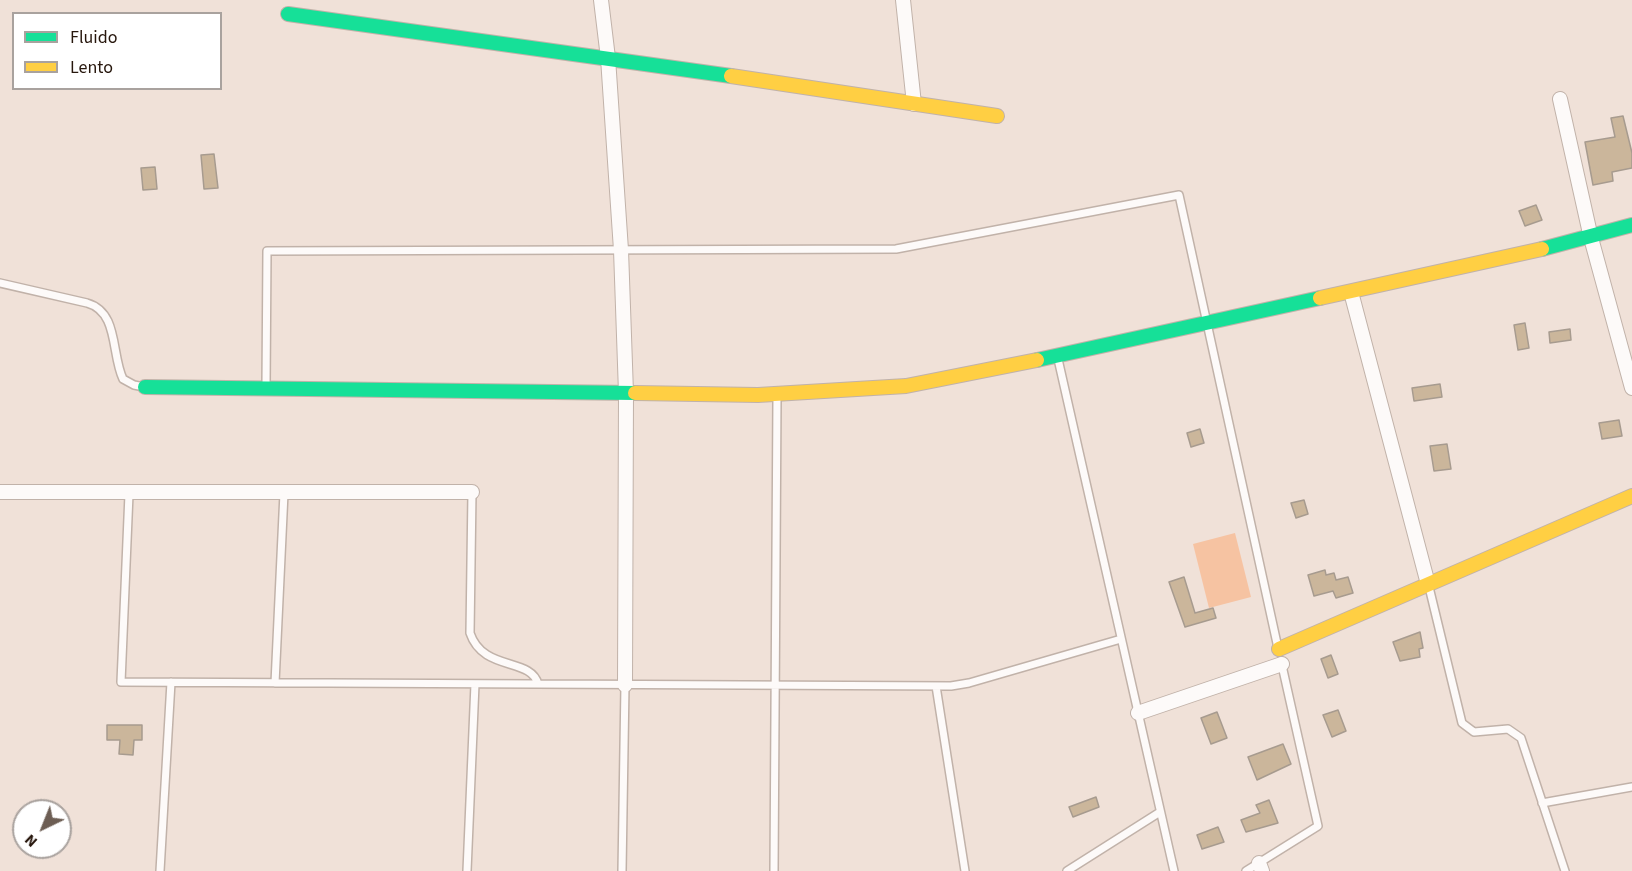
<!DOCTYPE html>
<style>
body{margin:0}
#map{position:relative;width:1632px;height:871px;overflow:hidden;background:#f0e1d8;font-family:"Source Sans 3",sans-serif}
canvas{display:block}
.legend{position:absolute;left:12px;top:12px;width:210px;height:78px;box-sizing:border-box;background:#fff;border:2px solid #a9a29e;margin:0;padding:8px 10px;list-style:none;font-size:18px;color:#27170d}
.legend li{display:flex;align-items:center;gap:12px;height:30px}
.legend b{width:30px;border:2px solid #a9a29e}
.north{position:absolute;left:12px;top:799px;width:60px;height:60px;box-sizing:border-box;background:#fff;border:2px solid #a9a29e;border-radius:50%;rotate:223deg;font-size:16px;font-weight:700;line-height:24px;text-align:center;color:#27170d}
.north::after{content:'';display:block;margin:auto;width:21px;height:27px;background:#6d5e54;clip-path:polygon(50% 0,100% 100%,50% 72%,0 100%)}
</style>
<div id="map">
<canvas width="1632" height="871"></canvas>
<ul class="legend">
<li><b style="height:8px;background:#16e098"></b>Fluido</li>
<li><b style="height:8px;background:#ffcf43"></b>Lento</li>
</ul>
<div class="north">N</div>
</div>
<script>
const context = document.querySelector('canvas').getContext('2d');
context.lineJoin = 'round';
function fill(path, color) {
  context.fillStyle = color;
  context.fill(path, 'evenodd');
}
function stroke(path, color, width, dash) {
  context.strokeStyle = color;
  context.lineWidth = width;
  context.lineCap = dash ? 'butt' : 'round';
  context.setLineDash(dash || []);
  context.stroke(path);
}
fill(new Path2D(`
 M 1235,533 L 1251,597 L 1209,608 L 1193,544 Z`), '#f6c3a2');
const building = new Path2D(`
 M 1623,116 L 1632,153 L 1632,168 L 1612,172 L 1613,181 L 1593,185 L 1585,142 L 1615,137 L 1611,118 Z
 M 214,154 L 218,188 L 204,189 L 201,155 Z
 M 155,167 L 157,189 L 143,190 L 141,168 Z
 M 1536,205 L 1542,220 L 1525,226 L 1519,211 Z
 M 1525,323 L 1529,348 L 1518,350 L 1514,325 Z
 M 1570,329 L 1571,340 L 1550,343 L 1549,332 Z
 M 1440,384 L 1442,397 L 1414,401 L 1412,388 Z
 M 1619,420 L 1622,436 L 1602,439 L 1599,423 Z
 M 1200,429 L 1204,443 L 1191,447 L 1187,433 Z
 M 1447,444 L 1451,469 L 1434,471 L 1430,446 Z
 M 1304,500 L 1308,514 L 1296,518 L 1291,503 Z
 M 1325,570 L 1326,575 L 1334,573 L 1336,580 L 1348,577 L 1353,593 L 1336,598 L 1333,591 L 1314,596 L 1308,575 Z
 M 1184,577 L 1195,613 L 1213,608 L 1216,618 L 1185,627 L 1169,582 Z
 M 1420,632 L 1423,648 L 1419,649 L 1420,657 L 1400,661 L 1393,642 Z
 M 1331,655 L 1338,674 L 1328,678 L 1321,659 Z
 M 1338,710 L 1346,731 L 1332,737 L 1323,715 Z
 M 1217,712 L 1227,738 L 1211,744 L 1201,718 Z
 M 107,725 L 142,725 L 142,740 L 134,740 L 133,755 L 119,754 L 120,740 L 107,740 Z
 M 1283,744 L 1291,764 L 1257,780 L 1248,757 Z
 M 1096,797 L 1099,807 L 1073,817 L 1069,807 Z
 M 1269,800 L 1278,823 L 1246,832 L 1241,820 L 1260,813 L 1256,805 Z
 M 1218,827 L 1224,842 L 1202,849 L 1197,835 Z`);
fill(building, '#cbb69b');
stroke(building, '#a79b8f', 1.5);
const lane = new Path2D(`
 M 0,283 L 87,303 C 119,312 111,354 123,379 L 134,385 L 144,387
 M 1058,359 L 1174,871
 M 266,386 L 267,251 L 896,249 L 1179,195 L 1278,648
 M 472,492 L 470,633 C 483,672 531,657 538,684
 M 129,494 L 121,682 L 951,686 L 969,683 L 1121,639
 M 1429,587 L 1462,723 L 1474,732 L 1508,729 L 1521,738 L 1565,871
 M 275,683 L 284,493
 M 936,686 L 965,871
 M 1542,803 L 1632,787
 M 160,871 L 171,682
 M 467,871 L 475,684
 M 622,871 L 625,685
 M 774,871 L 777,397
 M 1067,871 L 1160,812
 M 1246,871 L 1318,826 L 1281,661`);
const street = new Path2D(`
 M 601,0 L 608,58 L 621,250 L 626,393 L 625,685
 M 903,0 L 914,104
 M 1560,99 L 1591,238 L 1632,388
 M 1351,292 L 1428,584
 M 0,492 L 472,492
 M 1138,713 L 1282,664
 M 1259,863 L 1262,871`);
const fast = new Path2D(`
 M 288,14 L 731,76
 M 1542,249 L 1632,225
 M 1037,360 L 1320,298
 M 145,387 L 635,393`);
const slow = new Path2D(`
 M 731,76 L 997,116
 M 1320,298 L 1542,249
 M 635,393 L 758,395 L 906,386 L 1037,360
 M 1279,649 L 1632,496`);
stroke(lane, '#c1b2a9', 10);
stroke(street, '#c1b2a9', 16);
stroke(fast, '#c1b2a9', 16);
stroke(slow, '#c1b2a9', 16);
stroke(lane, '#fdfaf9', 7);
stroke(street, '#fdfaf9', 14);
stroke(fast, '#16e098', 14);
stroke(slow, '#ffcf43', 14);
</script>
